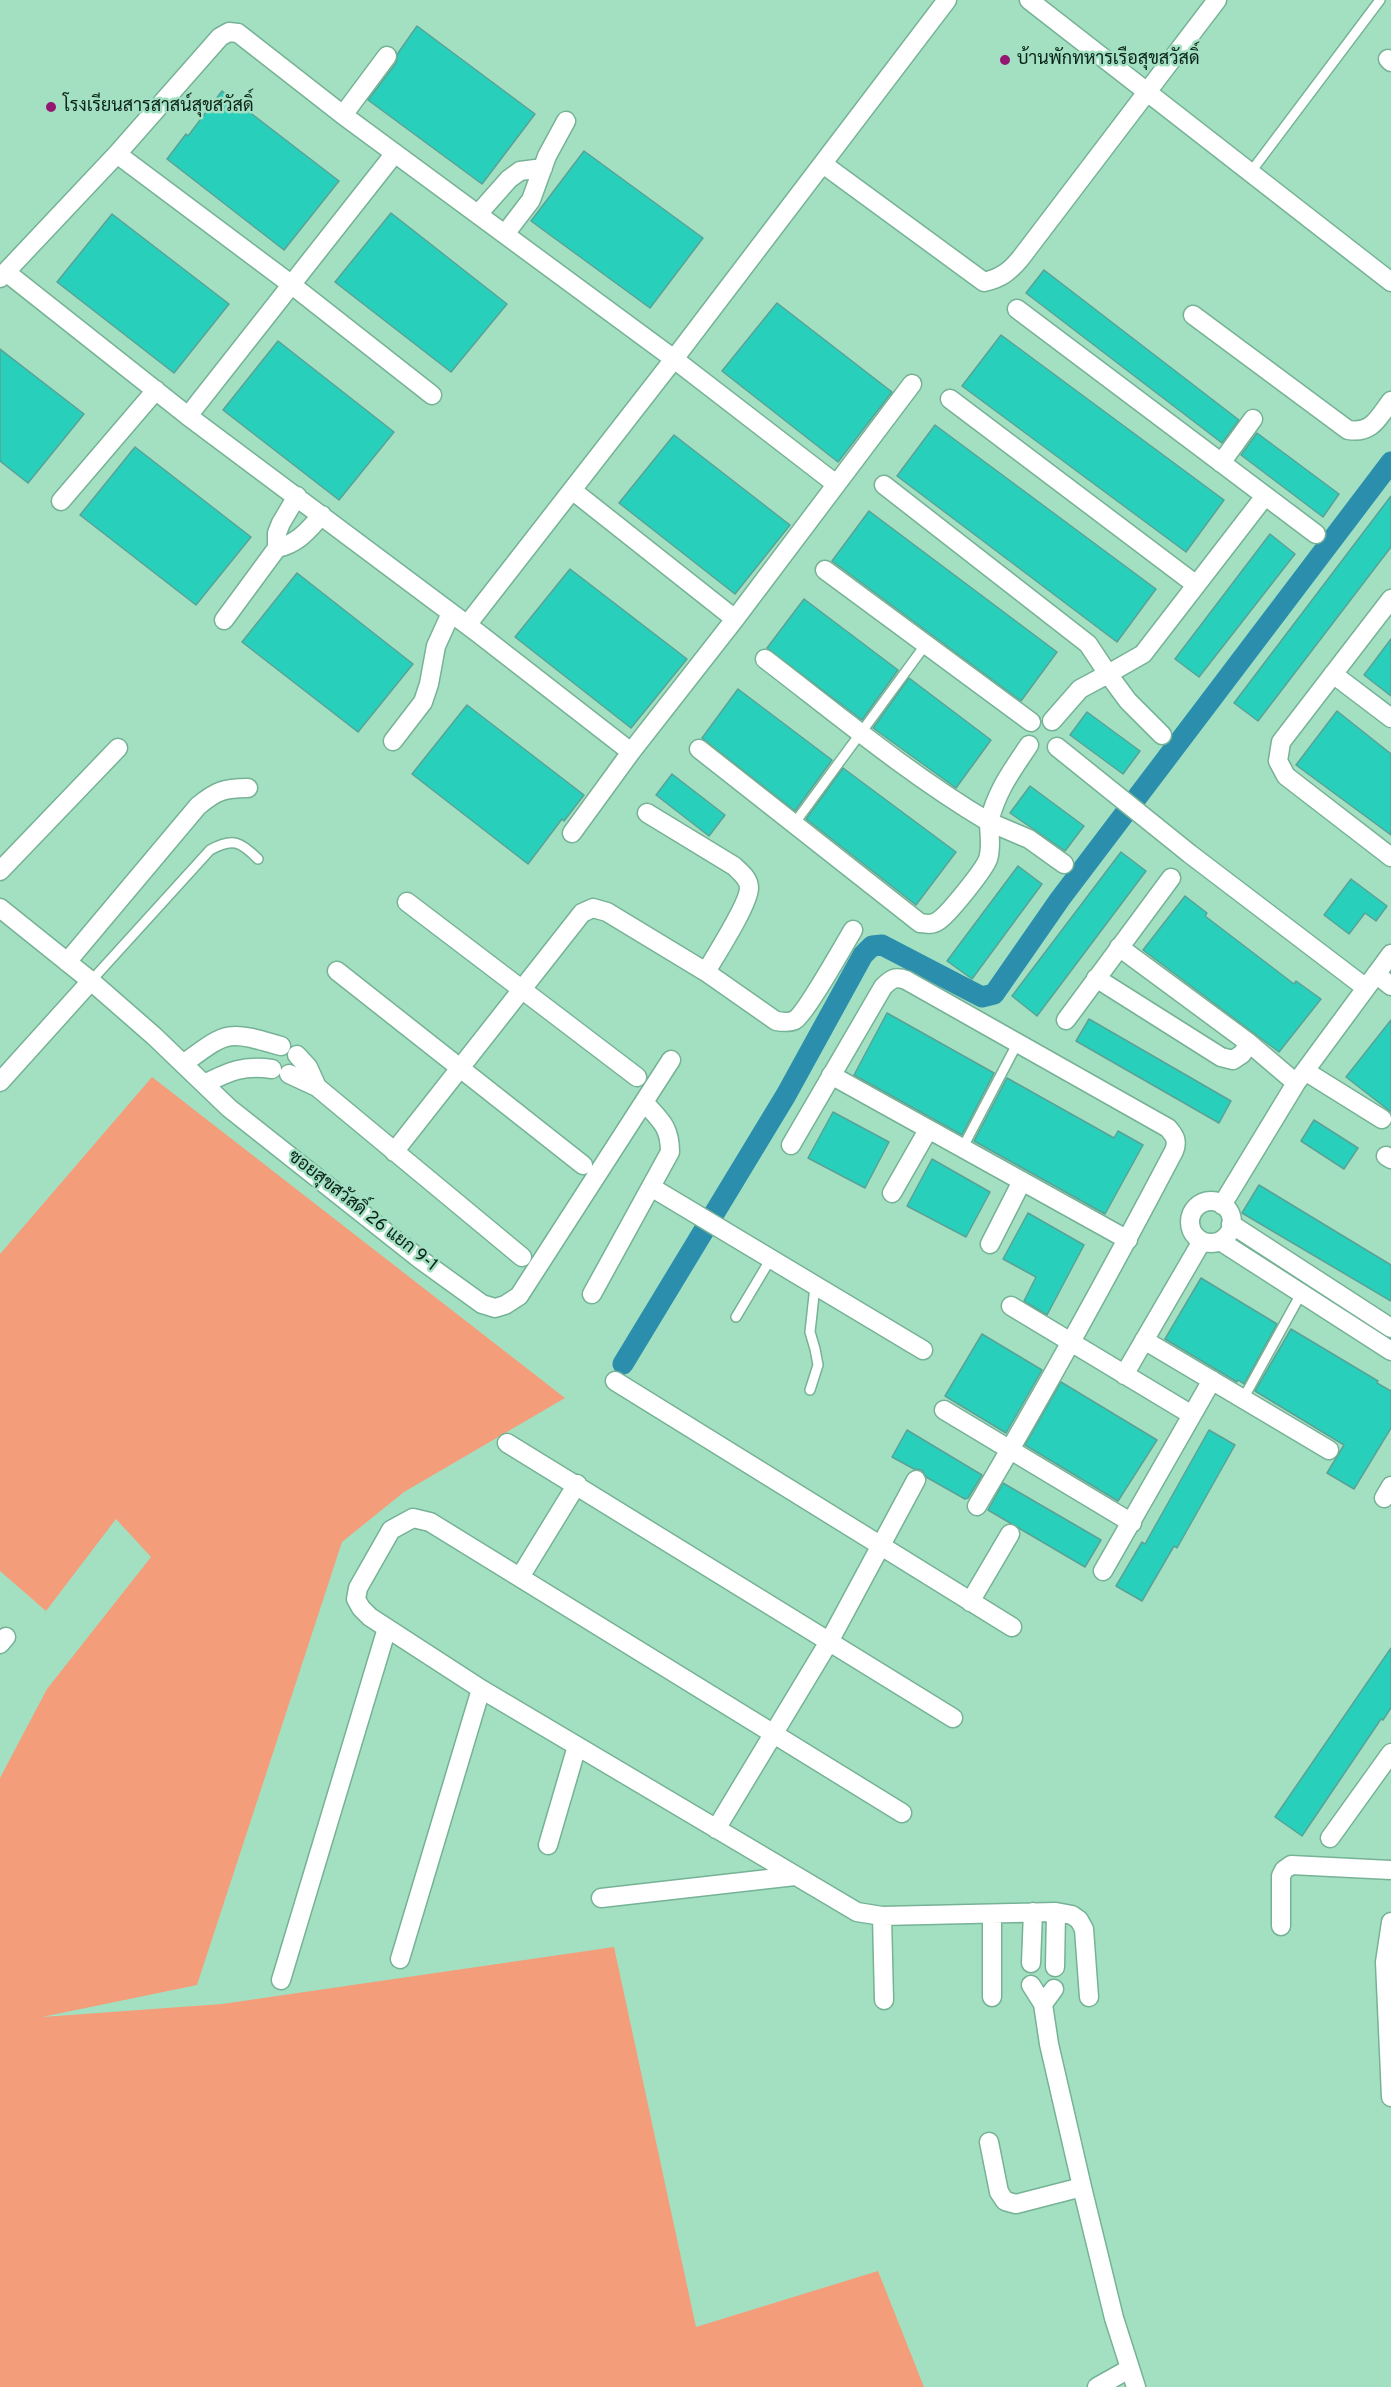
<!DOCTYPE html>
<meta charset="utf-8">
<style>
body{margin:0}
canvas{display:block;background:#a3e0c2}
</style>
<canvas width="1391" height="2387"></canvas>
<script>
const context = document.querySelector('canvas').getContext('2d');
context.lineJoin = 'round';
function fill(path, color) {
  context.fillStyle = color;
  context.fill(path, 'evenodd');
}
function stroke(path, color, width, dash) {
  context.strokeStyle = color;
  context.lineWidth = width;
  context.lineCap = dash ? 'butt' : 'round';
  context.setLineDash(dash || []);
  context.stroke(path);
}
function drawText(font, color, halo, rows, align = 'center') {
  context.font = font + ' Overpass,Sarabun,sans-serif';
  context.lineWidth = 5;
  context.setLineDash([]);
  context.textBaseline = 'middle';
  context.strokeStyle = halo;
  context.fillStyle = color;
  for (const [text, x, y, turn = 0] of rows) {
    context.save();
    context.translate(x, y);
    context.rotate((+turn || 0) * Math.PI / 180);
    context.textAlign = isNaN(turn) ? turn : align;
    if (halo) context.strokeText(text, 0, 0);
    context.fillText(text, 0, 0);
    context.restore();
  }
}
fill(new Path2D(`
 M 152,1077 L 565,1398 L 404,1492 L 342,1542 L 197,1985 L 42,2017 L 222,2004 L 614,1947 L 696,2327 L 878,2271 L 924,2387 L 0,2387 L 0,1778 L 47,1689 L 151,1557 L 116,1519 L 46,1611 L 0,1571 L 0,1254 Z`), '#f49d7a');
stroke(new Path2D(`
 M 623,1364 L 786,1095 L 863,955 L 872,946 L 882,945 L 982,997 L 994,994 L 1060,899 L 1391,462`), '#2b8eac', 21);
const building = new Path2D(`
 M 417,26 L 535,114 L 482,184 L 368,100 L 396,63 L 398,53 Z
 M 222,91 L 339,181 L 284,250 L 167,159 L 186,134 L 188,136 Z
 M 584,151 L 703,238 L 650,308 L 531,221 Z
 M 391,213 L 507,304 L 451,372 L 335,282 Z
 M 112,214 L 229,304 L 174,373 L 57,282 Z
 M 1044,270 L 1239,420 L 1222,443 L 1026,293 Z
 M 777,303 L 892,392 L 838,462 L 722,371 Z
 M 1001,335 L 1224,500 L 1186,552 L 962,386 Z
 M 278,341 L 394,432 L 339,500 L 223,410 Z
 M 0,349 L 84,414 L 28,483 L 0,461 Z
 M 935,425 L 1156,589 L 1117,642 L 897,476 Z
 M 1257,433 L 1339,494 L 1323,517 L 1241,455 Z
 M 674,435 L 790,525 L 735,594 L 619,503 Z
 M 135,447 L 251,537 L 196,605 L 80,515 Z
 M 1391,496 L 1391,547 L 1258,721 L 1234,703 Z
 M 869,511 L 1057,652 L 1021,701 L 832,561 Z
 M 1270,534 L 1295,554 L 1199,677 L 1175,659 Z
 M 570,569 L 687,659 L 631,728 L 515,637 Z
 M 297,573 L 413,664 L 358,732 L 242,642 Z
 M 804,599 L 898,670 L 862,720 L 767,648 Z
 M 1391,639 L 1391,696 L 1364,675 Z
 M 909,678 L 991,740 L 956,788 L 873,728 Z
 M 738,689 L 832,760 L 795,811 L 702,738 Z
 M 467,705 L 584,795 L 564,821 L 562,819 L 528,864 L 412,774 Z
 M 1337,711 L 1391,754 L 1391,835 L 1296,765 Z
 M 1087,712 L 1140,751 L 1123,774 L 1070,735 Z
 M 843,768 L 956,852 L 916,905 L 806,819 Z
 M 672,774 L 725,815 L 709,836 L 656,795 Z
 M 1030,786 L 1084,826 L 1065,851 L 1010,813 Z
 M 1121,852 L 1146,871 L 1037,1016 L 1012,996 Z
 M 1018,866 L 1042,884 L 972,979 L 947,961 Z
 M 1351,879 L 1387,906 L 1376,921 L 1365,913 L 1349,934 L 1324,915 Z
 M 1185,896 L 1207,913 L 1205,916 L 1294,984 L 1296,981 L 1321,999 L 1279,1052 L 1143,950 Z
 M 887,1013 L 994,1073 L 962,1135 L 854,1075 Z
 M 1089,1019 L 1231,1101 L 1219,1123 L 1076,1041 Z
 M 1391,1020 L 1391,1112 L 1346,1077 Z
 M 1007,1078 L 1114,1138 L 1118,1131 L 1143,1145 L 1105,1214 L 974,1141 Z
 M 833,1112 L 889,1142 L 865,1188 L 808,1158 Z
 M 1314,1120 L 1358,1148 L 1344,1169 L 1301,1141 Z
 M 932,1159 L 990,1192 L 966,1237 L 907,1206 Z
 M 1259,1185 L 1391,1265 L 1391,1301 L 1242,1213 Z
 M 1028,1213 L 1084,1245 L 1047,1315 L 1024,1301 L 1036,1277 L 1003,1259 Z
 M 1201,1278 L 1277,1324 L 1244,1384 L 1238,1380 L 1237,1382 L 1165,1339 Z
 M 1291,1329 L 1378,1381 L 1377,1383 L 1391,1391 L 1391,1428 L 1354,1489 L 1327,1473 L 1344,1445 L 1255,1391 Z
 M 982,1334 L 1042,1370 L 1006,1433 L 945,1396 Z
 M 1061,1382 L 1157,1440 L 1118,1501 L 1025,1445 Z
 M 907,1430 L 982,1475 L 968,1498 L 965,1499 L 926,1477 L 922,1470 L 914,1469 L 892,1457 Z
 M 1209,1430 L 1235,1445 L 1177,1548 L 1174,1546 L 1142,1601 L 1116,1586 L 1142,1542 L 1145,1544 Z
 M 1003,1483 L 1101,1540 L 1085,1567 L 988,1510 Z
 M 1391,1648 L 1391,1708 L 1383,1720 L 1381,1719 L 1302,1836 L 1275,1817 Z`);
fill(building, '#28d0bc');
stroke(building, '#59a297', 1.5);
const service = new Path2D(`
 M 1250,173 L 1380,0
 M 794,824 L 926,644
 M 91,981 L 210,850 C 233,837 241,842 258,859
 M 962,1149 L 1017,1044
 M 736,1317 L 770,1260
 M 810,1390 L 818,1365 L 815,1349 L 810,1332 L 815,1286
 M 1243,1399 L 1302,1292`);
const minor = new Path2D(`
 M 1029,0 L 1391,282
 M 1388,59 L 1391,62
 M 343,115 L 387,56
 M 117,154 L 292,285 L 432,395
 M 823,164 L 984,282 C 1001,278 1009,272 1020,259 L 1217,0
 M 478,214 L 509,179 L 520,171 L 543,168
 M 505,234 L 531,200 L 547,156 L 566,121
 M 6,272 L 188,416 L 478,633 L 631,752
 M 0,278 L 117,154 L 220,37 L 229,32 L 238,33 L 343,115 L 674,359 L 836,484
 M 1017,309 L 1316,534
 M 1193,315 L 1348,430 C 1372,434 1378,418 1391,401
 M 950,399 L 1195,584
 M 188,416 L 395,153
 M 1221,463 L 1253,419
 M 884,485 L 1088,644 L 1108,674 L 1080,689 L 1052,721
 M 572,490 L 735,619
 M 61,501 L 156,390
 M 277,548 C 298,544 308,530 322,515
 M 825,570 L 1031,722
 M 1391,599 L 1281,742 L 1278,761 L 1286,776 L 1391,857
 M 224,620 L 277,548 L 277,533 L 281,523 L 297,496
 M 467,625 L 674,359 L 947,0
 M 765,659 C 838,715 910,775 989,822 C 997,790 1011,772 1029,745
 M 1333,674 L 1391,718
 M 1162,735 L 1128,701 L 1108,674 L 1143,654 L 1265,496
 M 393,741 L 423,702 L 429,684 L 436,646 L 451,613
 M 1057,747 L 1190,854 L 1366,988
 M 699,749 L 920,923 C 927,924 932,925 938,921 C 948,915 984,870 988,859 C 992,847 989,834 989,822 L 1029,839 L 1064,864
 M 647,813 L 734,866 C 740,872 749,878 749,888 C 749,904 715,956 706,972
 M 572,833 L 631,752 L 735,619 L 912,384
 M 0,871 L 118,748
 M 407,902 L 637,1077
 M 0,908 L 91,981 L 154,1036 L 229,1108 L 421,1260 L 482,1304 L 495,1308 L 505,1305 L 519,1296 L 671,1060
 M 1119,947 L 1249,1043 L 1296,1083
 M 67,962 L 198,806 C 216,791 224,788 248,788
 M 337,971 L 583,1165
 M 1376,974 L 1391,986
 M 1096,978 L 1221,1057 L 1233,1060 L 1242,1054 L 1249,1043
 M 1066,1020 L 1171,878
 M 297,1055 L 308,1067 L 317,1087
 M 183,1064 C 228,1031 226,1030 281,1046
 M 1305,1071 L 1382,1119
 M 289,1074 L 317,1087 L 522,1257
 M 831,1075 L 1128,1240
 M 0,1082 L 91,981
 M 204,1084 C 230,1071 243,1065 272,1069
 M 791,1145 L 883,987 C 891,979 895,976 906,980 L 1168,1128 C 1175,1136 1178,1141 1174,1151 C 1111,1271 1046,1389 977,1506
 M 394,1152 L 582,913 L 593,908 L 607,912 L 706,972 L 776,1021 C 782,1022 789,1023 795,1020 C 806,1013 844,945 853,930
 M 1386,1156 L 1391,1159
 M 651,1187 L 923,1350
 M 892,1193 L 928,1130
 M1190 1222a21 21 0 1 1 42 0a21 21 0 1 1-42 0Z
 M 1222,1205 L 1296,1083 L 1391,954
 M 1231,1224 L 1391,1328
 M 1220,1241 L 1391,1351
 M 990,1244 L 1022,1181
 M 592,1294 L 670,1152 C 670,1126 660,1120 644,1102
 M 1011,1306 L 1192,1415
 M 1144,1340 L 1329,1450
 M 1124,1375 L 1202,1241
 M 615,1381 L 1012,1627
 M 944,1410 L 1132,1523
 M 507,1443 L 953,1718
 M 1384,1498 L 1391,1486
 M 1103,1571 L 1212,1380
 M 520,1577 L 577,1484
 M 970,1602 L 1010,1534
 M 0,1644 L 6,1637
 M 902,1813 L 430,1522 L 413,1518 L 391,1530 L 358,1588 L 356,1599 L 361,1608 L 370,1617 L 481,1689 L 857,1912 L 882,1916 L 1056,1912 L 1072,1915 L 1079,1920 L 1084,1929 L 1089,1997
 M 716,1829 L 830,1640 L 916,1480
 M 1330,1838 L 1391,1753
 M 548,1845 L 577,1746
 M 601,1898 L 795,1876
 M 882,1916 L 884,2000
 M 1391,1922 L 1385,1962 L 1391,2097
 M 1281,1926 L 1281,1876 L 1284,1870 L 1291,1865 L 1391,1870
 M 400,1959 L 481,1689
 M 1031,1963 L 1033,1912
 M 1055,1967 L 1056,1912
 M 281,1980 L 387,1628
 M 1031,1985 L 1043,2004 L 1049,2044 L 1082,2187 L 1114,2318 L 1136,2387
 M 992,1997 L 992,1915
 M 1043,2004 L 1054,1989
 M 989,2142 L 999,2192 L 1005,2201 L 1016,2204 L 1082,2187
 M 1097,2387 L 1129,2369`);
stroke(service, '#76b295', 12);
stroke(minor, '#76b295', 21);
stroke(service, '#fff', 9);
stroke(minor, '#fff', 18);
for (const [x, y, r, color] of [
 [1005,60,6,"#941771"],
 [51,107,6,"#941771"]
]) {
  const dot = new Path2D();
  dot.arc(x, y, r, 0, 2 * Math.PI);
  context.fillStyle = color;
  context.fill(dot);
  stroke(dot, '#a3e0c2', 2);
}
drawText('18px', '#0b2419', '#a3e0c2', [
 ["บ้านพักทหารเรือสุขสวัสดิ์",1017,60],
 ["โรงเรียนสารสาสน์สุขสวัสดิ์",63,107]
], 'left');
drawText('18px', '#0b2419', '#a3e0c2', [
 ["ซอยสุขสวัสดิ์ 26 แยก 9-1",362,1212,38]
]);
</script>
